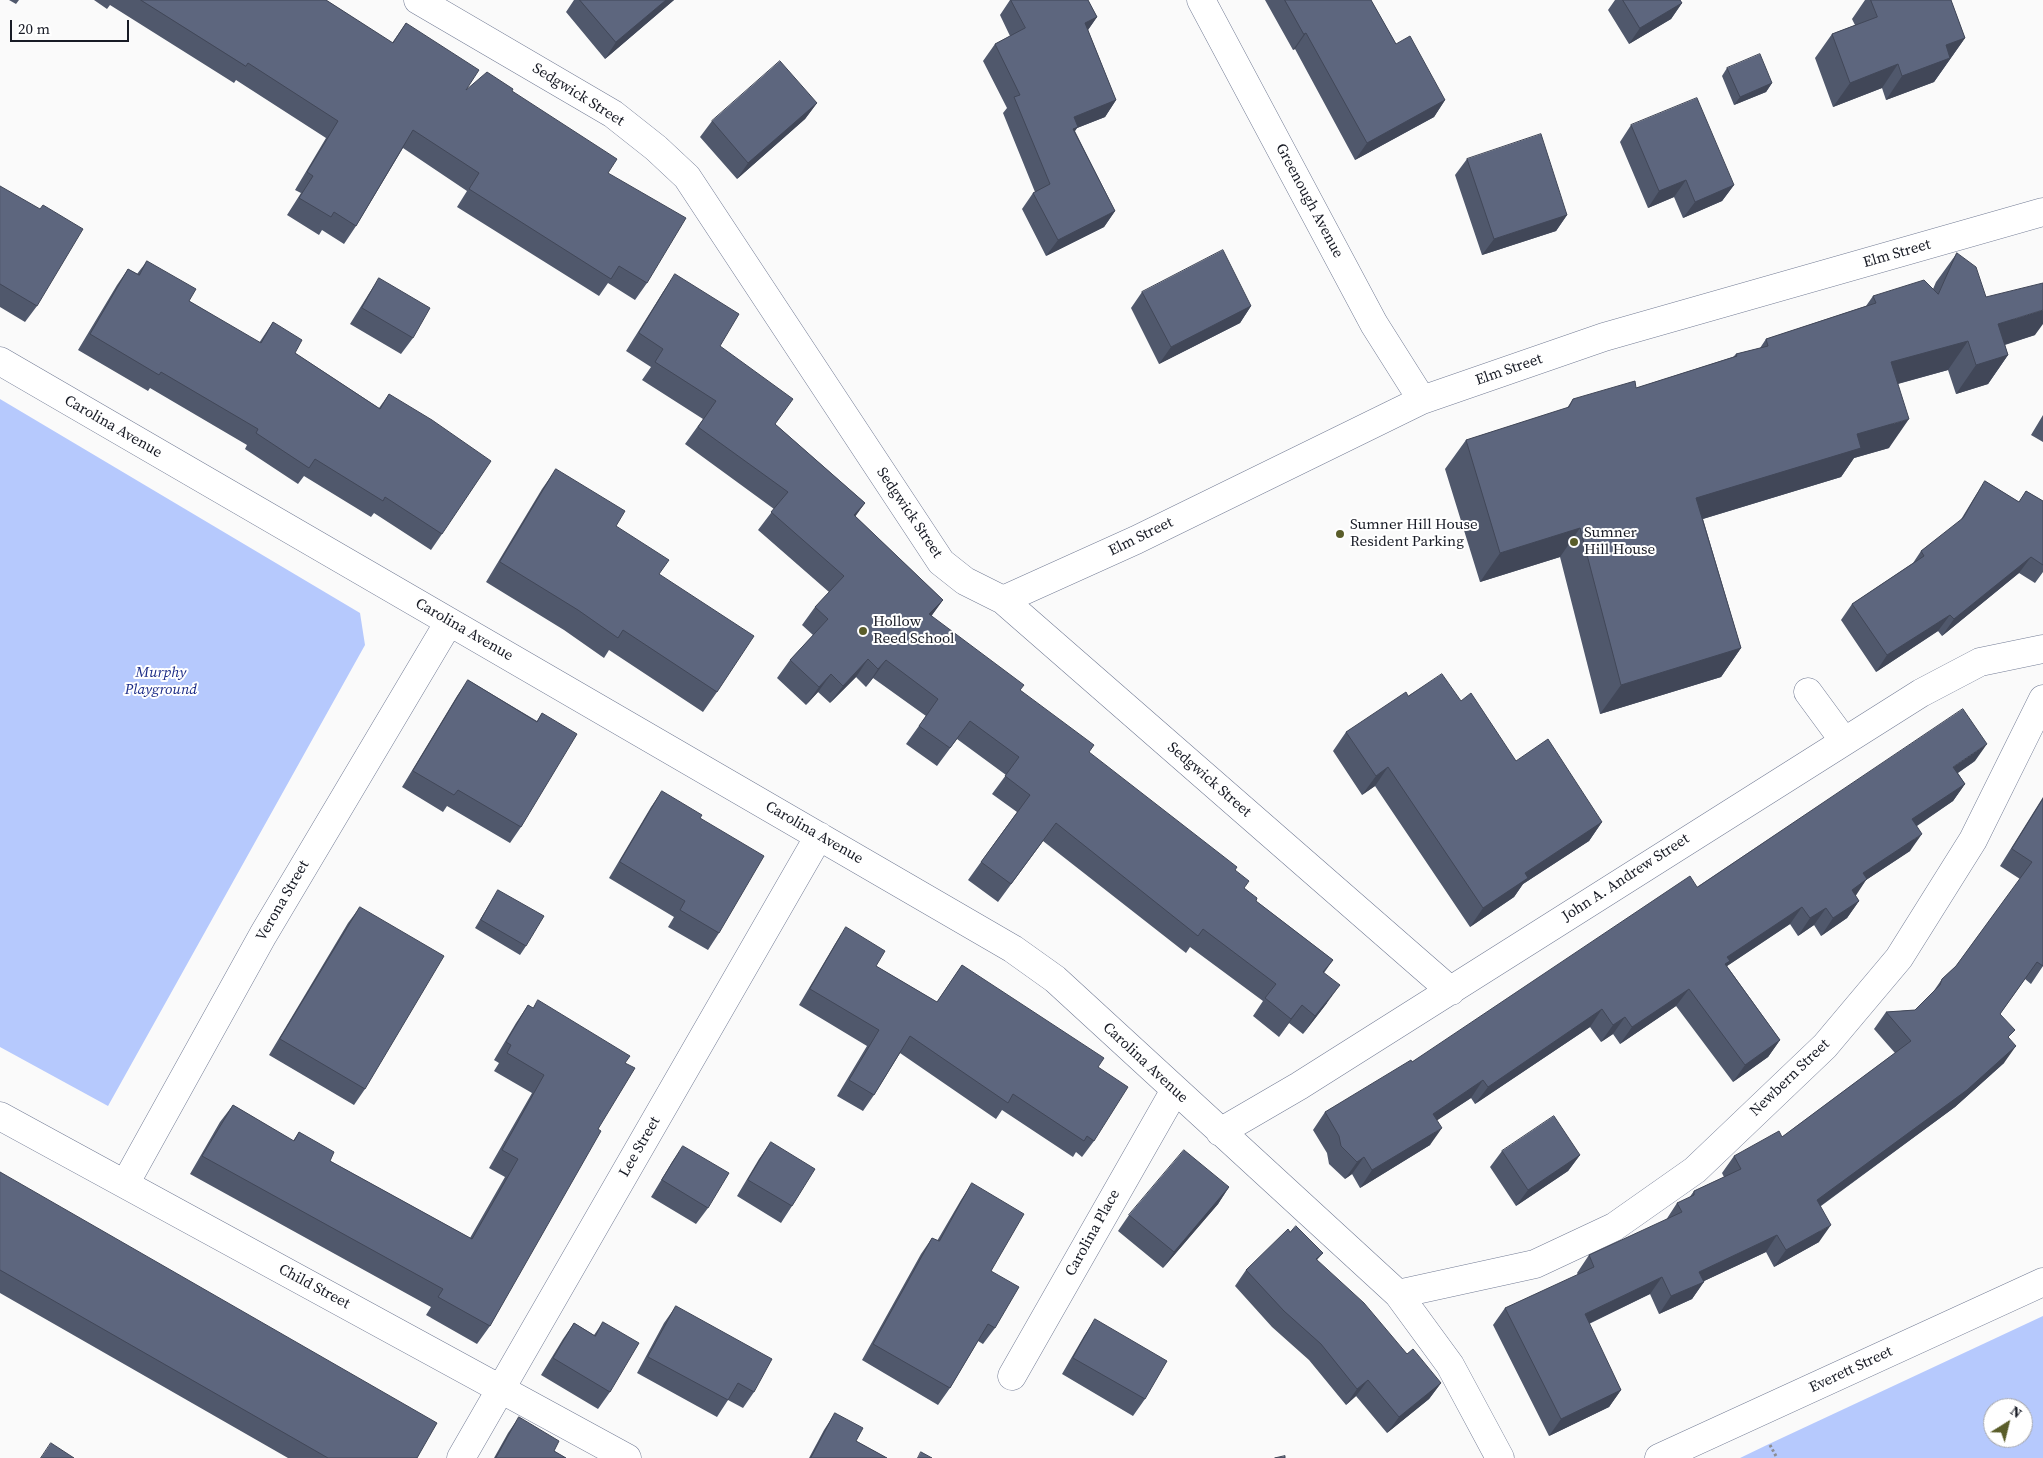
<!DOCTYPE html>
<style>
body{margin:0}
#map{position:relative;width:2043px;height:1458px;overflow:hidden;background:#fafafa;font-family:"Source Serif 4",serif}
canvas{display:block}
.north{position:absolute;left:1983px;top:1398px;width:50px;height:50px;box-sizing:border-box;background:#fff;border:1px solid #a3a4a8;border-radius:50%;rotate:36deg;font-size:14px;font-weight:700;line-height:20px;text-align:center;color:#181b25}
.north::after{content:'';display:block;margin:auto;width:18px;height:22px;background:#5a5d2a;clip-path:polygon(50% 0,100% 100%,50% 72%,0 100%)}
.scale{position:absolute;left:10px;top:20px;width:119px;height:22px;box-sizing:border-box;border:2px solid #181b25;border-top:0;padding-left:6px;font-size:15px;line-height:18px;white-space:nowrap;color:#181b25;-webkit-text-stroke:4px #fff;paint-order:stroke}
</style>
<div id="map">
<canvas width="2043" height="1458"></canvas>
<div class="north">N</div>
<div class="scale">20 m</div>
</div>
<script>
const context = document.querySelector('canvas').getContext('2d');
context.lineJoin = 'round';
function fill(path, color) {
  context.fillStyle = color;
  context.fill(path, 'evenodd');
}
function stroke(path, color, width, dash) {
  context.strokeStyle = color;
  context.lineWidth = width;
  context.lineCap = dash ? 'butt' : 'round';
  context.setLineDash(dash || []);
  context.stroke(path);
}
function drawText(font, color, halo, rows, align = 'center') {
  context.font = font + ' "Source Serif 4",serif';
  context.lineWidth = 4;
  context.setLineDash([]);
  context.textBaseline = 'middle';
  context.strokeStyle = halo;
  context.fillStyle = color;
  for (const [text, x, y, turn = 0] of rows) {
    context.save();
    context.translate(x, y);
    context.rotate((+turn || 0) * Math.PI / 180);
    context.textAlign = isNaN(turn) ? turn : align;
    if (halo) context.strokeText(text, 0, 0);
    context.fillText(text, 0, 0);
    context.restore();
  }
}
fill(new Path2D(`
 M 0,399 L 360,613 L 365,645 L 108,1106 L 0,1047 Z
 M 2043,1316 L 2043,1458 L 1740,1458 L 1769,1444 ZM 1993,1408 L 2023,1408 L 2023,1438 L 1993,1438 Z`), '#b6c9fd');
const minor = new Path2D(`
 M 418,0 L 613,114 L 656,148 L 687,177 L 941,562 L 965,581 L 1003,600 L 1451,991
 M 1201,0 L 1374,324 L 1422,400
 M 0,361 L 1013,949 L 1055,979 L 1398,1294 L 1450,1365 L 1500,1458
 M 1003,600 L 1136,540 L 1422,400 L 1604,337 L 2043,212
 M 1808,692 L 1844,741
 M 0,1116 L 627,1458
 M 1220,1132 L 1299,1086 L 1921,693 L 1980,662 L 2043,649
 M 125,1184 L 263,935 L 449,622
 M 1398,1294 L 1535,1264 L 1614,1227 L 1695,1170 L 1825,1046 L 1899,958 L 1973,840 L 2043,699
 M 1012,1376 L 1175,1090
 M 461,1458 L 819,836
 M 1659,1458 L 2043,1282`);
stroke(minor, '#737c95', 29);
stroke(new Path2D(`
 M 1770,1445 L 1777,1458`), '#8c8d92', 3, [2.5, 2.5]);
stroke(minor, '#fff', 28);
fill(new Path2D(`
 M 9,0 L 19,0 L 16,4 Z
 M 94,0 L 326,0 L 392,43 L 406,23 L 466,90 L 512,91 L 608,173 L 647,283 L 635,300 L 608,283 L 599,296 L 457,207 L 467,191 L 403,148 L 356,226 L 344,244 L 322,230 L 319,235 L 287,215 L 301,193 L 295,190 L 326,138 L 236,80 L 234,83 L 110,5 L 107,9 Z
 M 574,0 L 674,0 L 605,59 L 566,12 Z
 M 1010,0 L 1088,0 L 1097,17 L 1088,30 L 1116,100 L 1105,117 L 1077,128 L 1075,131 L 1115,211 L 1104,227 L 1046,256 L 1022,209 L 1033,193 L 1035,192 L 1003,113 L 1007,108 L 983,61 L 995,44 L 1010,36 L 1000,15 Z
 M 1265,0 L 1371,0 L 1396,44 L 1445,100 L 1434,117 L 1355,160 L 1295,49 L 1293,50 Z
 M 1615,0 L 1680,0 L 1682,3 L 1671,19 L 1629,44 L 1608,10 Z
 M 1865,0 L 1951,0 L 1965,38 L 1934,82 L 1886,100 L 1882,88 L 1833,107 L 1815,58 L 1832,34 L 1855,25 L 1852,19 Z
 M 1727,68 L 1772,83 L 1766,92 L 1734,105 L 1722,76 Z
 M 817,103 L 805,119 L 737,179 L 700,137 L 712,121 Z
 M 1631,125 L 1734,185 L 1722,201 L 1683,218 L 1674,197 L 1648,208 L 1620,142 Z
 M 1467,159 L 1567,215 L 1556,231 L 1482,255 L 1455,175 Z
 M 0,186 L 37,306 L 25,322 L 0,307 Z
 M 1957,253 L 1986,297 L 2035,335 L 2005,345 L 2008,355 L 1988,384 L 1956,394 L 1948,370 L 1898,384 L 1889,448 L 1854,458 L 1841,477 L 1703,519 L 1741,648 L 1721,677 L 1600,714 L 1560,557 L 1480,582 L 1445,469 L 1466,440 L 1567,408 L 1573,399 L 1636,388 L 1733,357 L 1736,354 L 1760,348 L 1766,339 L 1866,306 L 1873,296 L 1933,289 L 1936,282 Z
 M 147,261 L 189,301 L 259,343 L 273,322 L 295,353 L 379,408 L 389,394 L 442,534 L 431,550 L 374,513 L 371,517 L 304,476 L 298,484 L 245,449 L 247,445 L 150,388 L 148,391 L 78,350 L 117,285 L 128,269 L 137,274 Z
 M 675,274 L 720,346 L 775,424 L 865,503 L 855,516 L 943,600 L 931,616 L 1020,690 L 1089,753 L 1235,870 L 1244,888 L 1256,901 L 1333,960 L 1324,973 L 1327,1003 L 1303,1034 L 1289,1023 L 1279,1037 L 1253,1016 L 1263,1001 L 1190,947 L 1186,953 L 1043,841 L 998,902 L 968,880 L 1017,812 L 992,794 L 1006,775 L 957,739 L 937,766 L 906,744 L 926,716 L 873,678 L 866,687 L 856,677 L 830,703 L 818,692 L 806,705 L 777,678 L 790,660 L 813,635 L 802,625 L 815,607 L 829,592 L 758,530 L 774,509 L 685,444 L 703,419 L 642,380 L 651,367 L 626,351 L 663,292 Z
 M 379,278 L 413,338 L 401,354 L 350,324 L 368,295 Z
 M 1142,292 L 1251,306 L 1240,323 L 1159,364 L 1131,308 Z
 M 2043,415 L 2043,442 L 2031,435 Z
 M 556,469 L 616,526 L 659,574 L 717,692 L 703,712 L 609,650 L 604,658 L 564,630 L 486,582 L 542,489 Z
 M 1985,481 L 2019,502 L 2026,491 L 2043,501 L 2043,572 L 2035,583 L 2019,573 L 1942,636 L 1938,631 L 1876,672 L 1841,620 L 1852,604 L 1913,563 L 1921,551 L 1960,521 L 1974,498 Z
 M 468,680 L 537,721 L 542,713 L 521,827 L 510,843 L 447,806 L 443,812 L 402,787 L 457,696 Z
 M 1408,696 L 1461,701 L 1516,761 L 1602,822 L 1589,841 L 1523,884 L 1514,897 L 1470,927 L 1375,786 L 1362,795 L 1333,751 L 1346,732 Z
 M 1975,761 L 1958,773 L 1965,784 L 1953,801 L 1917,826 L 1910,851 L 1866,880 L 1855,895 L 1859,901 L 1847,918 L 1821,936 L 1814,925 L 1798,936 L 1790,924 L 1727,966 L 1780,1040 L 1768,1057 L 1733,1082 L 1676,1006 L 1620,1044 L 1613,1034 L 1601,1042 L 1590,1027 L 1475,1104 L 1471,1098 L 1437,1120 L 1430,1145 L 1360,1188 L 1352,1174 L 1345,1179 L 1329,1164 L 1327,1153 L 1313,1130 L 1325,1112 L 1412,1062 L 1697,887 Z
 M 662,791 L 719,933 L 708,950 L 668,927 L 674,917 L 609,878 L 651,807 Z
 M 2043,797 L 2043,966 L 2031,984 L 2025,979 L 2000,1014 L 2009,1038 L 2004,1063 L 1955,1107 L 1821,1206 L 1819,1242 L 1774,1267 L 1766,1252 L 1704,1281 L 1692,1299 L 1659,1314 L 1650,1294 L 1589,1324 L 1621,1390 L 1609,1407 L 1549,1436 L 1493,1325 L 1505,1308 L 1578,1275 L 1577,1273 L 1589,1255 L 1666,1220 L 1677,1203 L 1689,1198 L 1694,1191 L 1724,1177 L 1722,1173 L 1734,1156 L 1782,1137 L 1895,1053 L 1874,1029 L 1886,1012 L 1915,1010 L 1933,992 L 1942,979 L 1956,966 L 2020,879 L 2000,866 Z
 M 498,890 L 526,946 L 520,955 L 475,928 L 493,898 Z
 M 360,907 L 365,1089 L 354,1105 L 269,1055 L 348,923 Z
 M 846,927 L 876,966 L 937,1002 L 962,965 L 1098,1067 L 1094,1141 L 1082,1157 L 1076,1152 L 1073,1157 L 1002,1110 L 996,1119 L 900,1053 L 874,1095 L 863,1111 L 837,1096 L 867,1046 L 799,1005 L 835,944 Z
 M 528,1005 L 625,1063 L 598,1129 L 490,1326 L 477,1344 L 426,1315 L 431,1307 L 190,1174 L 220,1122 L 233,1105 L 293,1141 L 299,1132 L 330,1161 L 470,1238 L 505,1177 L 489,1168 L 532,1093 L 494,1071 L 499,1063 L 494,1060 L 516,1023 Z
 M 771,1142 L 792,1206 L 781,1223 L 737,1196 L 759,1159 Z
 M 683,1146 L 708,1208 L 696,1224 L 651,1197 L 672,1162 Z
 M 1502,1151 L 1580,1155 L 1568,1171 L 1516,1206 L 1490,1167 Z
 M 0,1172 L 417,1458 L 288,1458 L 0,1293 Z
 M 972,1183 L 991,1271 L 995,1328 L 983,1344 L 978,1341 L 950,1388 L 938,1405 L 862,1360 L 921,1254 L 932,1238 L 937,1241 L 961,1200 Z
 M 1229,1187 L 1218,1204 L 1163,1268 L 1118,1231 L 1129,1215 Z
 M 1290,1232 L 1323,1253 L 1317,1260 L 1407,1354 L 1441,1383 L 1429,1399 L 1387,1433 L 1356,1396 L 1346,1405 L 1309,1360 L 1272,1327 L 1235,1286 L 1246,1270 Z
 M 676,1306 L 754,1392 L 743,1408 L 728,1400 L 717,1417 L 637,1373 L 664,1323 Z
 M 1095,1319 L 1145,1399 L 1133,1416 L 1062,1374 L 1084,1336 Z
 M 603,1322 L 610,1392 L 598,1409 L 541,1375 L 563,1339 L 574,1323 L 594,1335 Z
 M 835,1413 L 856,1441 L 887,1458 L 809,1458 L 824,1430 Z
 M 519,1417 L 554,1451 L 566,1458 L 494,1458 L 508,1433 Z`), '#50586c');
fill(new Path2D(`
 M 666,0 L 674,0 L 605,59 L 616,42 Z
 M 1682,3 L 1671,19 L 1629,44 L 1640,28 Z
 M 1097,17 L 1085,34 L 1085,23 Z
 M 1306,33 L 1295,49 L 1293,50 L 1304,34 Z
 M 1965,38 L 1934,82 L 1886,100 L 1902,76 L 1946,45 Z
 M 1898,64 L 1882,88 L 1833,107 L 1850,83 Z
 M 1772,83 L 1766,92 L 1734,105 L 1740,97 Z
 M 1116,100 L 1105,117 L 1077,128 L 1066,143 L 1074,117 Z
 M 1445,100 L 1434,117 L 1355,160 L 1367,143 Z
 M 817,103 L 805,119 L 737,179 L 748,163 Z
 M 1686,180 L 1674,197 L 1648,208 L 1659,191 Z
 M 1734,185 L 1722,201 L 1683,218 L 1695,202 Z
 M 1115,211 L 1104,227 L 1046,256 L 1058,240 Z
 M 1567,215 L 1556,231 L 1482,255 L 1494,239 Z
 M 1251,306 L 1240,323 L 1159,364 L 1171,347 Z
 M 2043,310 L 2043,324 L 2035,335 L 1978,353 L 1998,324 Z
 M 1968,341 L 1948,370 L 1871,391 L 1891,362 Z
 M 2008,355 L 1988,384 L 1956,394 L 1976,365 Z
 M 1909,419 L 1889,448 L 1854,458 L 1841,477 L 1676,527 L 1696,498 L 1857,434 Z
 M 865,503 L 852,521 L 854,515 Z
 M 1580,528 L 1560,557 L 1480,582 L 1500,553 Z
 M 2031,557 L 2019,573 L 1942,636 L 1954,619 Z
 M 943,600 L 930,618 L 929,614 Z
 M 1950,615 L 1938,631 L 1876,672 L 1887,655 Z
 M 1741,648 L 1721,677 L 1600,714 L 1621,685 Z
 M 868,659 L 856,677 L 830,703 L 843,686 Z
 M 886,660 L 873,678 L 866,687 L 878,669 Z
 M 831,674 L 818,692 L 806,705 L 819,687 Z
 M 1987,744 L 1975,761 L 1941,784 L 1953,767 Z
 M 1388,767 L 1375,786 L 1362,795 L 1376,776 Z
 M 1965,784 L 1953,801 L 1900,837 L 1912,819 Z
 M 1602,822 L 1589,841 L 1523,884 L 1514,897 L 1470,927 L 1483,908 L 1525,873 Z
 M 1922,834 L 1910,851 L 1866,880 L 1855,897 L 1840,907 L 1863,873 Z
 M 1859,901 L 1847,918 L 1821,936 L 1833,918 Z
 M 1802,907 L 1790,924 L 1727,966 L 1718,978 L 1727,957 Z
 M 1826,908 L 1814,925 L 1798,936 L 1810,918 Z
 M 1340,985 L 1327,1003 L 1303,1034 L 1315,1016 Z
 M 1689,989 L 1676,1006 L 1620,1044 L 1632,1027 Z
 M 1302,1005 L 1289,1023 L 1279,1037 L 1291,1019 Z
 M 1602,1009 L 1590,1027 L 1475,1104 L 1488,1087 Z
 M 1625,1017 L 1613,1034 L 1601,1042 L 1613,1025 Z
 M 1780,1040 L 1768,1057 L 1733,1082 L 1745,1065 Z
 M 2016,1046 L 2004,1063 L 1955,1107 L 1805,1217 L 1817,1200 Z
 M 1483,1080 L 1471,1098 L 1421,1131 L 1433,1114 Z
 M 1442,1128 L 1430,1145 L 1360,1188 L 1372,1170 Z
 M 1580,1155 L 1568,1171 L 1516,1206 L 1528,1190 Z
 M 1364,1157 L 1352,1174 L 1345,1179 L 1357,1162 Z
 M 1229,1187 L 1218,1204 L 1163,1268 L 1174,1252 Z
 M 1831,1225 L 1819,1242 L 1774,1267 L 1786,1250 Z
 M 1777,1235 L 1766,1252 L 1687,1289 L 1699,1272 Z
 M 1662,1277 L 1650,1294 L 1573,1331 L 1585,1314 Z
 M 1704,1282 L 1692,1299 L 1659,1314 L 1671,1296 Z
 M 1368,1380 L 1356,1396 L 1346,1405 L 1357,1389 Z
 M 1441,1383 L 1429,1399 L 1387,1433 L 1399,1417 Z
 M 1621,1390 L 1609,1407 L 1549,1436 L 1561,1419 Z`), '#414758');
const building = new Path2D(`
 M 141,0 L 326,0 L 393,43 L 406,23 L 479,70 L 466,90 L 487,72 L 513,89 L 512,91 L 617,159 L 608,173 L 686,218 L 647,283 L 619,266 L 611,279 L 469,189 L 479,173 L 413,130 L 356,226 L 334,212 L 331,217 L 299,198 L 313,176 L 307,172 L 338,121 L 248,63 L 246,66 Z
 M 580,0 L 666,0 L 616,42 Z
 M 1011,0 L 1088,0 L 1097,17 L 1085,23 L 1116,100 L 1074,117 L 1078,127 L 1073,129 L 1115,211 L 1058,240 L 1033,193 L 1050,184 L 1014,97 L 1020,95 L 995,44 L 1025,28 Z
 M 1285,0 L 1371,0 L 1396,44 L 1410,36 L 1445,100 L 1367,143 L 1306,33 L 1304,34 Z
 M 1623,0 L 1680,0 L 1682,3 L 1640,28 Z
 M 1871,0 L 1951,0 L 1965,38 L 1946,45 L 1950,58 L 1902,76 L 1898,64 L 1850,83 L 1832,34 L 1877,17 Z
 M 1760,54 L 1772,83 L 1740,97 L 1727,68 Z
 M 780,61 L 817,103 L 748,163 L 712,121 Z
 M 1697,98 L 1734,185 L 1695,202 L 1686,180 L 1659,191 L 1631,125 Z
 M 1541,134 L 1567,215 L 1494,239 L 1467,159 Z
 M 0,186 L 40,209 L 43,205 L 83,229 L 37,306 L 0,284 Z
 M 1223,250 L 1251,306 L 1171,347 L 1142,292 Z
 M 1957,253 L 1976,267 L 1986,297 L 2043,283 L 2043,310 L 1998,324 L 2008,355 L 1976,365 L 1968,341 L 1891,362 L 1909,419 L 1857,434 L 1861,448 L 1696,498 L 1741,648 L 1621,685 L 1580,528 L 1500,553 L 1466,440 L 1569,407 L 1573,399 L 1635,381 L 1636,388 L 1737,356 L 1736,354 L 1768,346 L 1766,339 L 1876,303 L 1873,296 L 1924,280 L 1938,294 Z
 M 147,261 L 196,289 L 189,301 L 261,343 L 273,322 L 302,340 L 295,353 L 380,409 L 389,394 L 432,420 L 491,461 L 442,534 L 385,497 L 383,501 L 315,459 L 309,468 L 256,433 L 258,429 L 161,372 L 159,375 L 90,334 L 128,269 L 139,275 Z
 M 675,274 L 739,314 L 720,346 L 793,399 L 775,424 L 865,503 L 854,515 L 943,600 L 929,614 L 1024,685 L 1020,690 L 1094,745 L 1089,752 L 1237,867 L 1235,870 L 1249,881 L 1244,888 L 1257,898 L 1256,901 L 1333,960 L 1323,972 L 1340,985 L 1315,1016 L 1302,1005 L 1291,1019 L 1265,998 L 1276,984 L 1203,929 L 1198,936 L 1056,823 L 1011,884 L 981,862 L 1030,795 L 1005,776 L 1019,757 L 970,721 L 950,748 L 919,726 L 938,699 L 886,660 L 878,669 L 868,659 L 843,686 L 831,674 L 819,687 L 790,660 L 828,619 L 815,607 L 844,576 L 771,512 L 788,492 L 698,427 L 716,401 L 655,362 L 663,349 L 639,333 Z
 M 379,278 L 430,308 L 413,338 L 362,308 Z
 M 556,469 L 625,511 L 616,526 L 669,560 L 659,574 L 754,636 L 717,692 L 623,630 L 618,638 L 578,610 L 500,562 Z
 M 1985,481 L 2019,502 L 2026,491 L 2043,501 L 2043,565 L 2031,557 L 1954,619 L 1950,615 L 1887,655 L 1852,604 L 1924,556 L 1921,551 L 1963,518 Z
 M 1442,674 L 1461,701 L 1471,693 L 1516,761 L 1548,739 L 1602,822 L 1525,873 L 1528,878 L 1483,908 L 1388,767 L 1376,776 L 1346,732 L 1406,692 L 1408,696 Z
 M 468,680 L 537,722 L 542,713 L 577,734 L 521,827 L 458,790 L 454,795 L 413,771 Z
 M 1963,709 L 1987,744 L 1953,767 L 1965,784 L 1912,819 L 1922,834 L 1863,873 L 1867,879 L 1852,890 L 1859,901 L 1833,918 L 1826,908 L 1810,918 L 1802,907 L 1727,957 L 1730,961 L 1725,964 L 1780,1040 L 1745,1065 L 1689,989 L 1632,1027 L 1625,1017 L 1613,1025 L 1602,1009 L 1488,1087 L 1483,1080 L 1433,1114 L 1442,1128 L 1372,1170 L 1364,1157 L 1357,1162 L 1341,1146 L 1339,1136 L 1325,1112 L 1411,1060 L 1412,1062 L 1690,876 L 1697,887 Z
 M 662,791 L 702,815 L 700,818 L 764,856 L 719,933 L 680,910 L 685,901 L 620,862 Z
 M 2043,799 L 2043,966 L 2037,962 L 2000,1014 L 2015,1030 L 2008,1037 L 2016,1046 L 1967,1090 L 1817,1200 L 1831,1225 L 1786,1250 L 1777,1235 L 1699,1272 L 1704,1282 L 1671,1296 L 1662,1277 L 1585,1314 L 1621,1390 L 1561,1419 L 1505,1308 L 1594,1267 L 1589,1255 L 1682,1212 L 1677,1203 L 1694,1195 L 1694,1191 L 1741,1169 L 1734,1156 L 1779,1131 L 1782,1137 L 1911,1041 L 1886,1012 L 1915,1010 L 1940,985 L 1942,979 L 1956,966 L 2032,862 L 2012,849 Z
 M 498,890 L 544,916 L 526,946 L 481,920 Z
 M 360,907 L 444,956 L 365,1089 L 280,1039 Z
 M 846,927 L 885,951 L 876,966 L 937,1002 L 962,965 L 1104,1058 L 1098,1067 L 1128,1087 L 1094,1141 L 1087,1136 L 1084,1141 L 1013,1094 L 1008,1103 L 910,1036 L 874,1095 L 849,1080 L 879,1030 L 810,989 Z
 M 538,1000 L 630,1056 L 625,1063 L 635,1068 L 598,1129 L 601,1131 L 490,1326 L 438,1297 L 443,1289 L 202,1156 L 233,1105 L 294,1141 L 299,1132 L 334,1152 L 330,1161 L 472,1239 L 518,1159 L 502,1150 L 544,1075 L 507,1053 L 511,1045 L 506,1042 L 528,1005 L 533,1008 Z
 M 1554,1116 L 1580,1155 L 1528,1190 L 1502,1151 Z
 M 771,1142 L 815,1169 L 792,1206 L 748,1180 Z
 M 683,1146 L 729,1173 L 708,1208 L 662,1180 Z
 M 1184,1150 L 1229,1187 L 1174,1252 L 1129,1215 Z
 M 0,1172 L 437,1423 L 417,1458 L 328,1458 L 0,1270 Z
 M 972,1183 L 1024,1214 L 991,1271 L 1019,1287 L 995,1328 L 988,1324 L 950,1388 L 873,1344 L 932,1238 L 939,1241 Z
 M 1296,1226 L 1323,1253 L 1316,1259 L 1364,1303 L 1407,1354 L 1413,1349 L 1441,1383 L 1399,1417 L 1368,1380 L 1357,1389 L 1321,1344 L 1284,1311 L 1246,1270 L 1288,1229 L 1290,1232 Z
 M 676,1306 L 772,1359 L 754,1392 L 738,1383 L 728,1400 L 648,1357 Z
 M 1095,1319 L 1167,1361 L 1145,1399 L 1073,1358 Z
 M 603,1322 L 639,1343 L 610,1392 L 553,1358 L 574,1323 L 595,1336 Z
 M 835,1413 L 863,1428 L 856,1441 L 887,1458 L 811,1458 Z
 M 519,1417 L 559,1441 L 554,1451 L 566,1458 L 496,1458 Z
 M 51,1443 L 74,1458 L 41,1458 Z
 M 921,1452 L 932,1458 L 918,1458 Z
 M 1285,1456 L 1285,1458 L 1275,1458 Z`);
fill(building, '#5d667e');
stroke(building, '#414758', 1);
for (const [x, y, r, color] of [
 [1340,534,5,"#5a5d2a"],
 [1574,542,5,"#5a5d2a"],
 [863,631,5,"#5a5d2a"]
]) {
  const dot = new Path2D();
  dot.arc(x, y, r, 0, 2 * Math.PI);
  context.fillStyle = color;
  context.fill(dot);
  stroke(dot, '#fff', 2);
}
drawText('15px', '#181b25', '#fff', [
 ["Sedgwick Street",578,95,32],
 ["Greenough Avenue",1309,201,62],
 ["Elm Street",1897,254,-16],
 ["Elm Street",1509,370,-19],
 ["Carolina Avenue",113,427,30],
 ["Sedgwick Street",909,513,56],
 ["Elm Street",1141,537,-26],
 ["Carolina Avenue",464,630,30],
 ["Sedgwick Street",1209,780,41],
 ["Carolina Avenue",814,833,30],
 ["John A. Andrew Street",1626,878,-33],
 ["Verona Street",283,901,-60],
 ["Carolina Avenue",1145,1063,43],
 ["Newbern Street",1790,1078,-44],
 ["Lee Street",640,1147,-60],
 ["Carolina Place",1093,1233,-61],
 ["Child Street",314,1287,28],
 ["Everett Street",1851,1370,-25]
]);
drawText('15px', '#181b25', '#fff', [
 ["Sumner Hill House",1350,525],
 ["Resident Parking",1350,542],
 ["Sumner",1584,533],
 ["Hill House",1584,550],
 ["Hollow",873,622],
 ["Reed School",873,639]
], 'left');
drawText('italic 15px', '#1c2c87', '#fff', [
 ["Murphy",161,673],
 ["Playground",161,690]
]);
</script>
